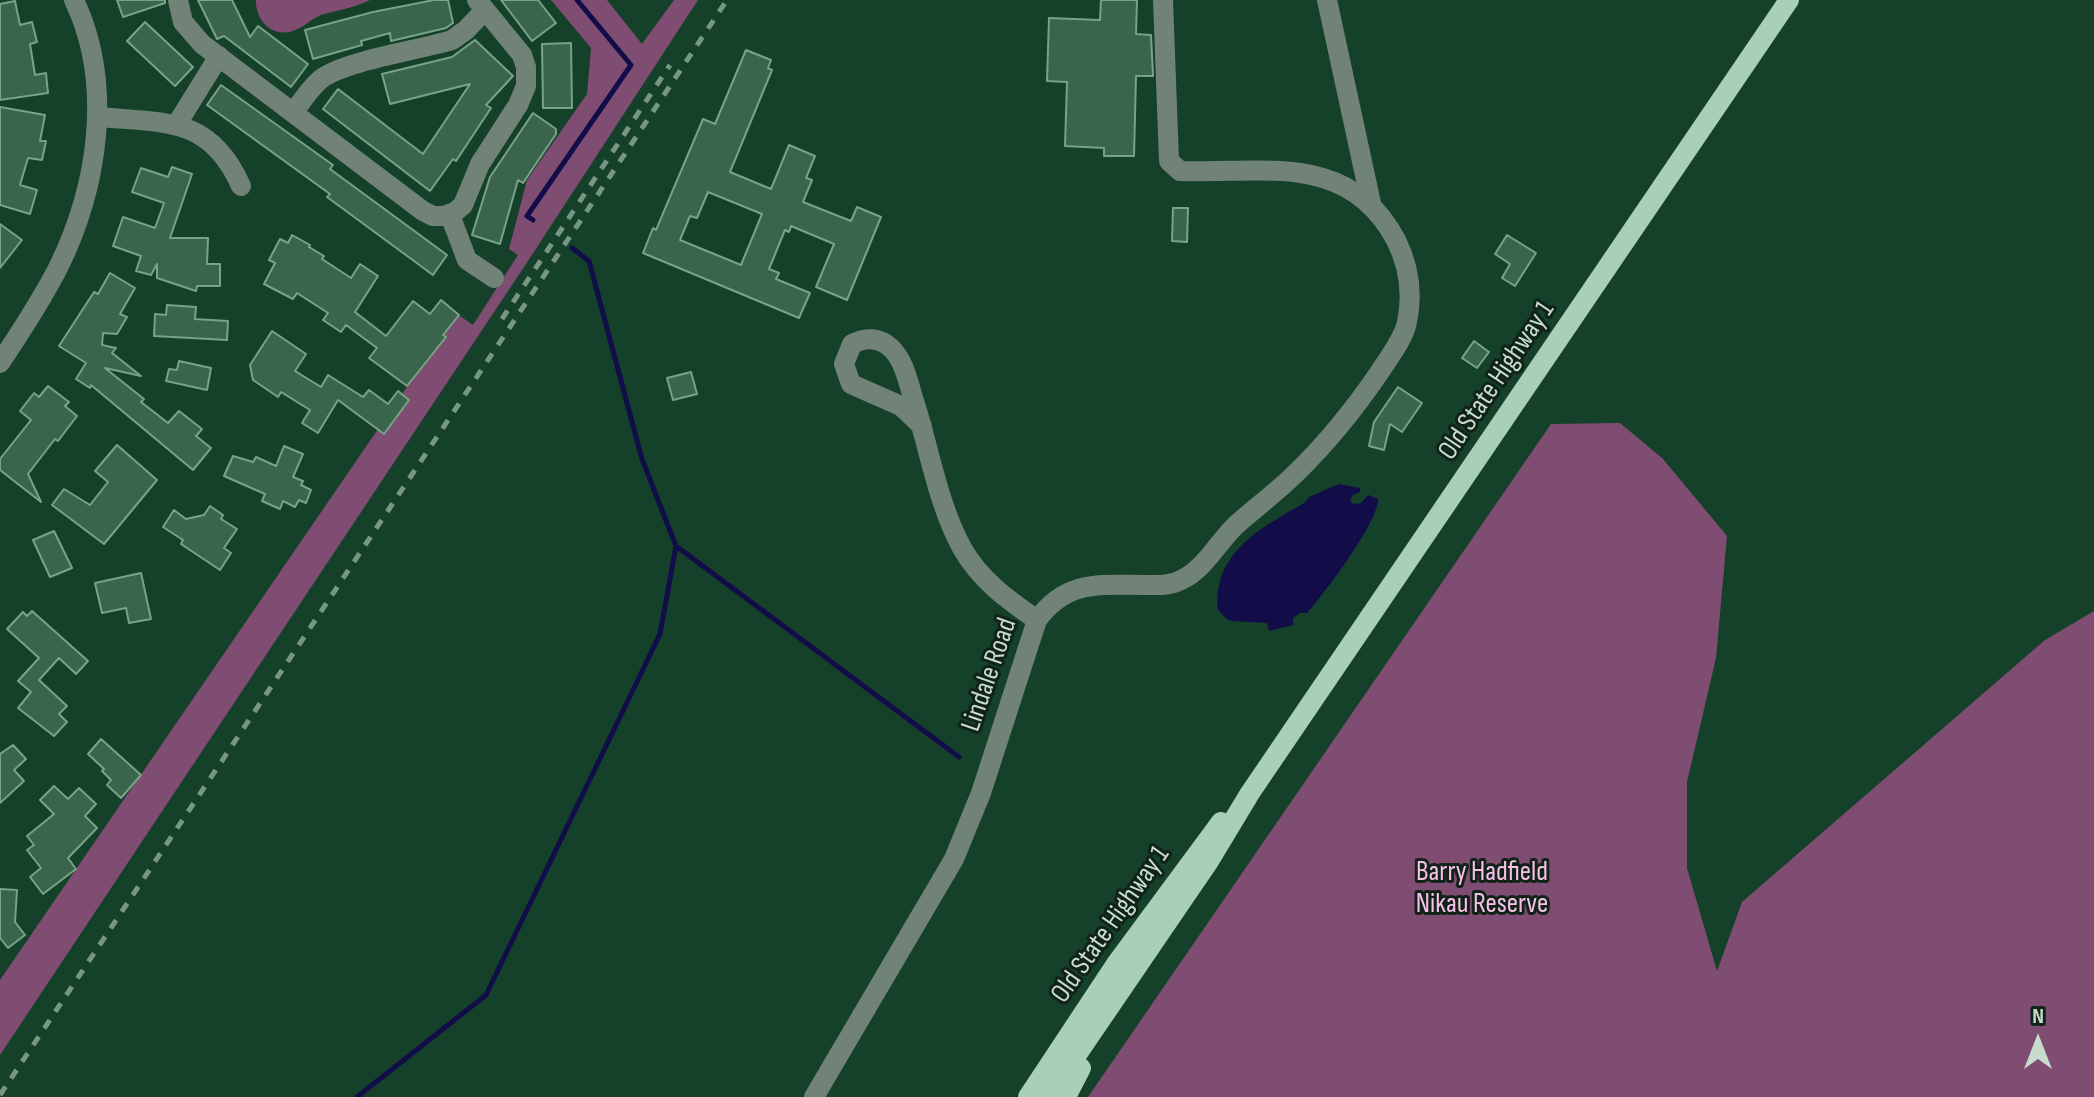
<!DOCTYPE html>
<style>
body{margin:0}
#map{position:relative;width:2094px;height:1097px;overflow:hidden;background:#154029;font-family:"Sofia Sans Condensed",sans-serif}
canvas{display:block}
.north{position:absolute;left:1998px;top:1001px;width:80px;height:80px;-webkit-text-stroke:6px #112218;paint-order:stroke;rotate:0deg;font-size:22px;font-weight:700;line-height:32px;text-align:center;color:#c6dccd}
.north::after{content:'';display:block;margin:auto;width:28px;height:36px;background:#c6dccd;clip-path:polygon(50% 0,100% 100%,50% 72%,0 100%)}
</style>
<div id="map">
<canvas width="2094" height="1097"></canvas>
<div class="north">N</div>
</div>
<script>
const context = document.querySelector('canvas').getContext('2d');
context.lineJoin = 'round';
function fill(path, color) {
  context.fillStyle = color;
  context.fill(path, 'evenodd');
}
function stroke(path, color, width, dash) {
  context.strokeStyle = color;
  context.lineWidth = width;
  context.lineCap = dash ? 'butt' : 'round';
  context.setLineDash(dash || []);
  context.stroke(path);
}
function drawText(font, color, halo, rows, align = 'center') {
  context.font = font + ' "Sofia Sans Condensed",sans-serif';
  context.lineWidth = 6;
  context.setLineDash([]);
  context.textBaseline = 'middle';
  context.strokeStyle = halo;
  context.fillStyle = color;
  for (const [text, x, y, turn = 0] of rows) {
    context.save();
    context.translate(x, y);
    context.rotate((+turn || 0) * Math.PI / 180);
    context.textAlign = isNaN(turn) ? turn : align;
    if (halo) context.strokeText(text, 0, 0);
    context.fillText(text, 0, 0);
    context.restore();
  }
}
fill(new Path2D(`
 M 256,0 L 370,0 C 354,8 337,10 321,15 C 311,19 303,28 293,31 C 272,38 255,20 256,0 Z
 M 551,0 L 607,0 L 642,44 L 674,0 L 698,0 L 526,264 L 0,1055 L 0,980 L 457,314 L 473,325 L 518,255 L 509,249 L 527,180 L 587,94 L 591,48 Z
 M 1620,423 L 1663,459 L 1727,536 L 1716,658 L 1687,782 L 1687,868 L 1717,971 L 1742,902 L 2045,640 L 2094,611 L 2094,1097 L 1088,1097 L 1551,424 Z`), '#7f4d72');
fill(new Path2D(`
 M 1339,484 L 1360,488 L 1360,492 L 1353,495 L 1350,500 L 1353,504 L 1361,503 L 1368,495 L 1378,499 C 1379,520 1329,587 1313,606 L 1307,613 L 1300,613 L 1293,618 L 1293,625 L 1269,631 L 1267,623 L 1234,621 L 1228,620 L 1218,610 C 1213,552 1261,528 1304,503 L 1309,497 Z`), '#120d48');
stroke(new Path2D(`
 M 533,220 L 527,216 L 631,65 L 577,0
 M 676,546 L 959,757
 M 357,1097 L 486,995 L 660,634 L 676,546 L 642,459 L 589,261 L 572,248`), '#120d48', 5);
const building = new Path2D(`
 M 117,0 L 165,0 L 165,3 L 123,17 Z
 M 198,0 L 232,0 L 250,37 L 258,26 L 308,64 L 291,87 L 224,36 L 217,39 Z
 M 434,0 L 448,0 L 453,23 L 446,28 L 391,41 L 390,33 L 361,41 L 362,45 L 313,59 L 305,30 L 373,12 Z
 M 501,0 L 538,0 L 556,23 L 532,41 Z
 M 1101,0 L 1137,0 L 1136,34 L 1151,35 L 1153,76 L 1136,76 L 1134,156 L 1104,156 L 1104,148 L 1065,146 L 1067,82 L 1047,81 L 1049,18 L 1100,20 Z
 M 15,1 L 20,25 L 32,22 L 37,42 L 30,44 L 35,75 L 46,73 L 48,93 L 0,100 L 0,4 Z
 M 145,22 L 193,67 L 175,86 L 127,41 Z
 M 475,40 L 513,76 L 486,105 L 491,108 L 456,161 L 453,159 L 430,191 L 323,109 L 338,89 L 423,154 L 470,84 L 390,104 L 382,74 L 452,57 Z
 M 571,43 L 572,108 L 543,108 L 542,44 Z
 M 746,50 L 771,60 L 768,68 L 772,70 L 730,172 L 771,189 L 789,145 L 815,156 L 806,178 L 812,180 L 803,202 L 851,221 L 857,207 L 881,217 L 847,300 L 816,287 L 834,244 L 791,226 L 789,232 L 785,230 L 769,269 L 779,273 L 776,279 L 810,293 L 799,318 L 643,253 L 653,228 L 656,230 L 703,119 L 715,124 ZM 708,192 L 762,214 L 741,265 L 680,240 L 690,216 L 697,218 Z
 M 221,85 L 333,165 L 330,169 L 447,255 L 433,275 L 327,197 L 330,194 L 207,105 Z
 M 0,107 L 45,115 L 40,141 L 46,141 L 42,160 L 28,158 L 20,185 L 37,190 L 30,214 L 0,205 Z
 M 533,113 L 556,129 L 556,134 L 523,183 L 518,180 L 500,244 L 472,235 L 490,177 Z
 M 172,167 L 192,174 L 170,238 L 208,238 L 207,264 L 220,264 L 220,286 L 197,286 L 196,291 L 157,278 L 157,264 L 151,275 L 136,271 L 141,256 L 113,246 L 123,217 L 155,228 L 164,203 L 132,192 L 141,168 L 168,177 Z
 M 1173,208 L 1188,208 L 1187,242 L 1172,241 Z
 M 0,224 L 22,240 L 0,268 Z
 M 292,235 L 310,245 L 309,247 L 324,256 L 322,259 L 351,278 L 360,264 L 378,276 L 355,312 L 386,336 L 413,301 L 430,314 L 441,300 L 459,315 L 443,335 L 446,337 L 407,386 L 369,358 L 377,348 L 346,325 L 341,332 L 323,320 L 328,313 L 297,293 L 293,299 L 264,284 L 275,263 L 269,260 L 280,239 L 288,243 Z
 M 1507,235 L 1536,253 L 1515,286 L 1502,278 L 1510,264 L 1495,254 Z
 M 110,273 L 135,288 L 120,314 L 127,317 L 117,334 L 103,333 L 102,345 L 116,348 L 112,353 L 141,376 L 105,368 L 144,399 L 141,402 L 168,423 L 179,411 L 202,429 L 196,436 L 211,448 L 193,470 L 91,385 L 90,388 L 76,379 L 86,363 L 59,346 L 94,292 L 98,294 Z
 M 167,305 L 196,307 L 195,319 L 228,321 L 227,340 L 154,336 L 155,314 L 166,315 Z
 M 272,331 L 306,354 L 295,371 L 321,387 L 328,375 L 363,397 L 369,390 L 388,404 L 398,391 L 409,400 L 384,434 L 338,400 L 318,433 L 302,423 L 310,410 L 281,392 L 278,397 L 253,380 L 250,365 Z
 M 1474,341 L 1489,352 L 1477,368 L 1462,358 Z
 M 179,361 L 211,368 L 207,390 L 166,381 L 169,369 L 177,370 Z
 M 691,372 L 697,394 L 673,400 L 667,378 Z
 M 48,386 L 69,402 L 65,406 L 77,416 L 58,441 L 55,439 L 28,474 L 41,502 L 0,470 L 0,459 L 31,420 L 20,411 L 34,393 L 39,397 Z
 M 1398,387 L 1422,403 L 1402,432 L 1390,424 L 1384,450 L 1369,446 L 1374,422 Z
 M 117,445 L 157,480 L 104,544 L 52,505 L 64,489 L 90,505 L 108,482 L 95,471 Z
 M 284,446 L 303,454 L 293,477 L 303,481 L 301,485 L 311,490 L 306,503 L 299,500 L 295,507 L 283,501 L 280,509 L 262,501 L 265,494 L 224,476 L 233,456 L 253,462 L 256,457 L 276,466 Z
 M 210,506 L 223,515 L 221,519 L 237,529 L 224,548 L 231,553 L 220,570 L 181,544 L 183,540 L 163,527 L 174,510 L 186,519 L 204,515 Z
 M 54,531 L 72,568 L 50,577 L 33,540 Z
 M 141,573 L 151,619 L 129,623 L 126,608 L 102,613 L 95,583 Z
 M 32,611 L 88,661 L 76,674 L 59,658 L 39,680 L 67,706 L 59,714 L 67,722 L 54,736 L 18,708 L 31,692 L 18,681 L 39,658 L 7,629 L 23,612 L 27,616 Z
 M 101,739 L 141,775 L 121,798 L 107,785 L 111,780 L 102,771 L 104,769 L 88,754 Z
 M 13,745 L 26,759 L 14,770 L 24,781 L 0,803 L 0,754 Z
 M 54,786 L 68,799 L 79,788 L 96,804 L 85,816 L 97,828 L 68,858 L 76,869 L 43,894 L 30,877 L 41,868 L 27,850 L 34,845 L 27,836 L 54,814 L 40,800 Z
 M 0,889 L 17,890 L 15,922 L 25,935 L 8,948 L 0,938 Z`);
fill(building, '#3a644b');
stroke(building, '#77a387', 2);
stroke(new Path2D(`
 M 178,0 L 183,22 L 202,44 L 423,211 L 433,216 L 444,216 L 455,212 L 463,205 L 480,164 L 518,105 L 526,86 L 526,67 L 522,55 L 477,0
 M 1327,0 L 1371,203
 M 293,113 C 302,101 310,88 321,79 C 344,61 420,50 452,40 L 466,30 L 485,10
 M 98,117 C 165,123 210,116 241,186
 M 177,124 L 219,56
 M 450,215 L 467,260 L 494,278
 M 0,363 C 20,333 41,301 58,268 C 98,187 114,84 74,0
 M 922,426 L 901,406 L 851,384 L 844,364 L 852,344 C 865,337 879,337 891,348 C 905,361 909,386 915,404 C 930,452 938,504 962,548 C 980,580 1008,600 1037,620
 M 814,1097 L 954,859 L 981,793 L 1037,620 C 1067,579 1100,585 1146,585 C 1158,585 1170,586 1181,580 C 1204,570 1218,542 1236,525 C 1256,507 1277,492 1296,473 C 1328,442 1356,407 1381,370 C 1390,356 1404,338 1407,322 C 1413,293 1409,266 1396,240 C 1349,151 1263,174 1180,171 L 1169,161 L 1163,0`), '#718377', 20);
stroke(new Path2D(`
 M 1028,1097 L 1116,964 L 1221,822
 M 1048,1097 L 1209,861 L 1250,793 L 1789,0
 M 1066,1097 L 1081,1068`), '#a9d0b7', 20);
stroke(new Path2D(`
 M 502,319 L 670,65
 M 0,1095 L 727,0`), '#779784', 5, [10, 10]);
drawText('28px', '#c6dccd', '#112218', [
 ["Old State Highway 1",1497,381,-56],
 ["Lindale Road",990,675,-71],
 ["Old State Highway 1",1111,925,-55]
]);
drawText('28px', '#f7c0e7', '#112218', [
 ["Barry Hadfield",1482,873],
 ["Nikau Reserve",1482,905]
]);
</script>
